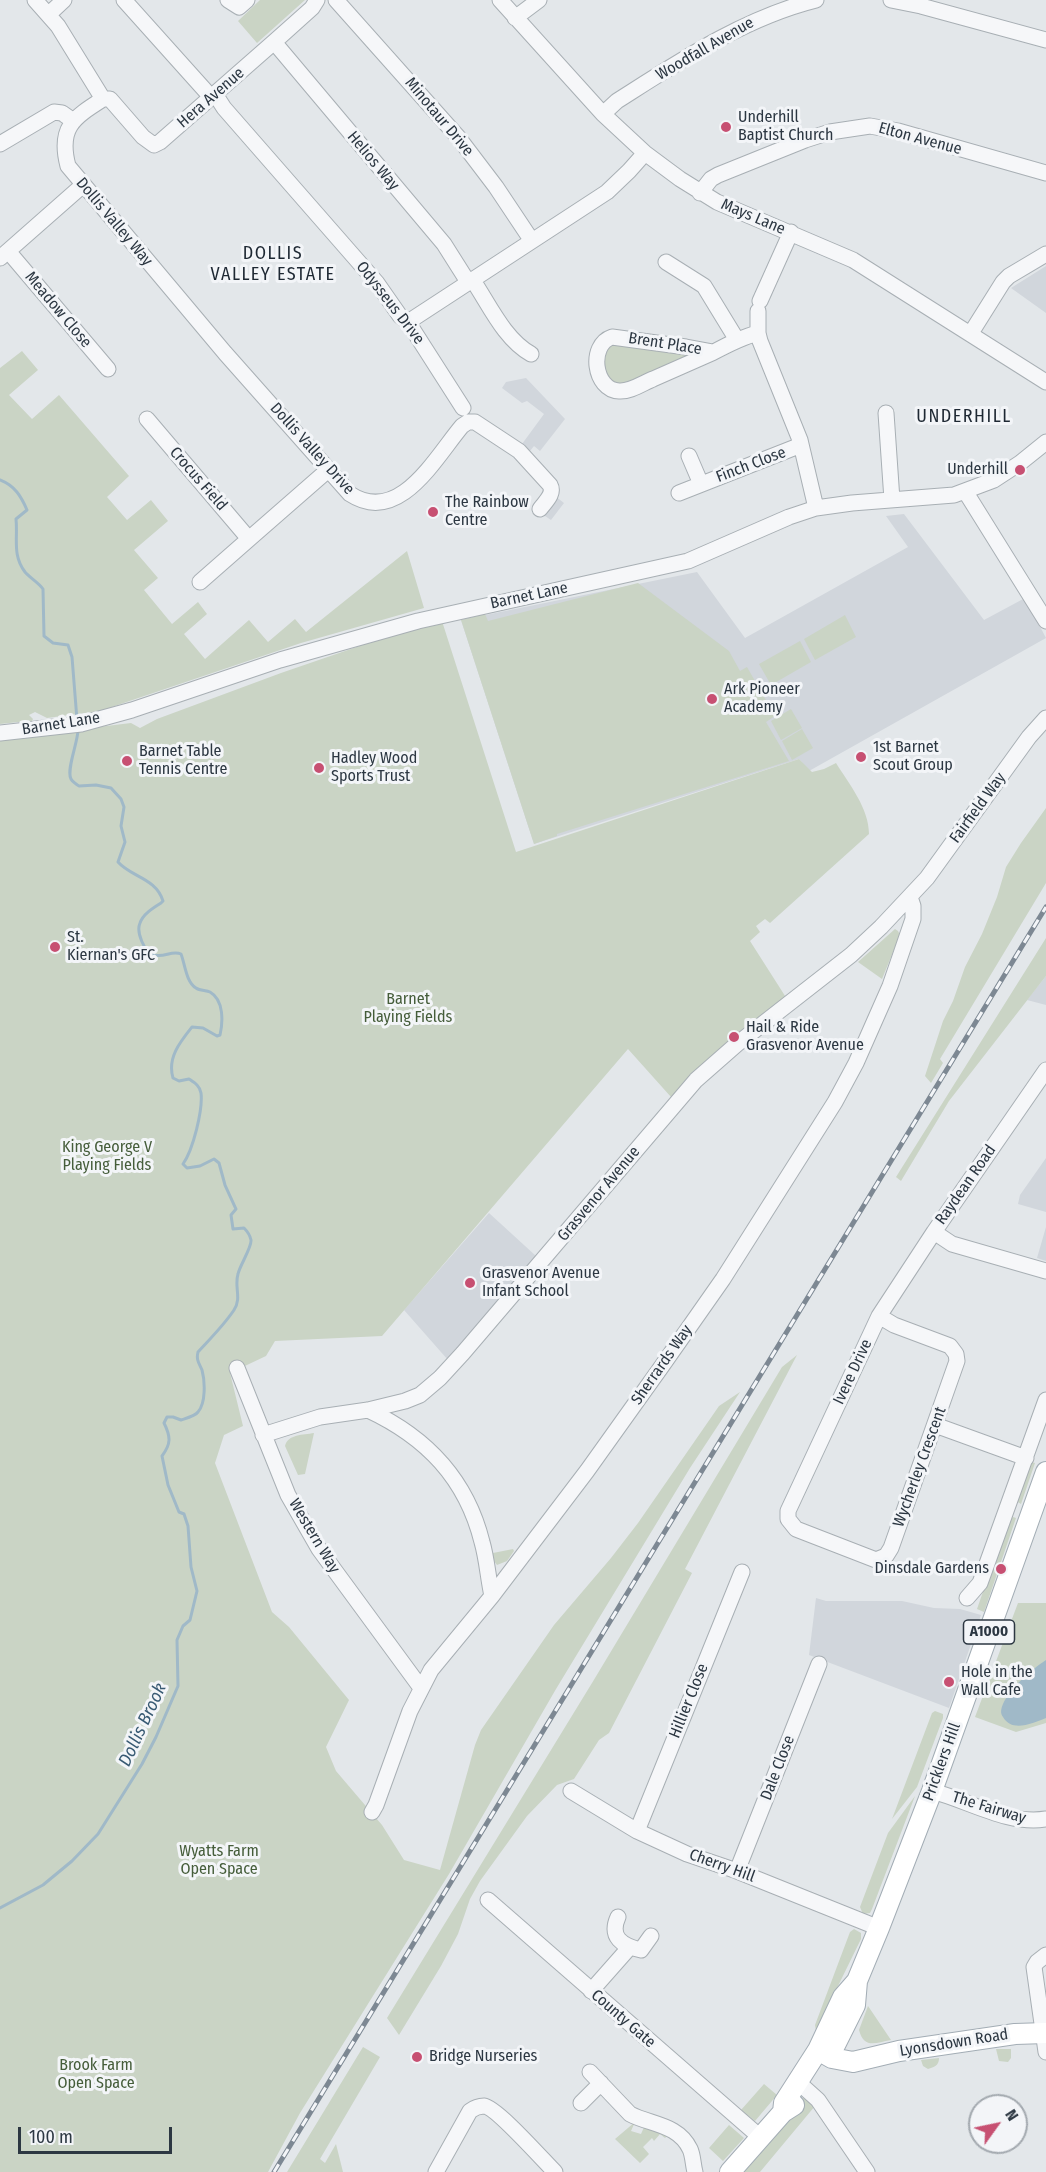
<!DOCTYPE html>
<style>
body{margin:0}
#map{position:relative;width:1046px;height:2172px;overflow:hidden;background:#e3e7ea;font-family:"Fira Sans Condensed",sans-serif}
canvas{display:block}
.north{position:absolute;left:968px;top:2094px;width:60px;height:60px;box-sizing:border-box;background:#f3f5f8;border:2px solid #a3a9af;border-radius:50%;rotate:57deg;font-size:16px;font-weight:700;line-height:24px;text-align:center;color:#2c3742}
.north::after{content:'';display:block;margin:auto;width:21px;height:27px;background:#c75072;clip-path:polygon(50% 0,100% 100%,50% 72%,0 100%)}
.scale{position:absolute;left:18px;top:2127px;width:154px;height:27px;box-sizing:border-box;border:3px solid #2c3742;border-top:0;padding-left:8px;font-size:18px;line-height:21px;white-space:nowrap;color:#2c3742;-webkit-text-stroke:4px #f3f5f8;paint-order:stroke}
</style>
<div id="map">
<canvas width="1046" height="2172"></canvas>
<div class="north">N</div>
<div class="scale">100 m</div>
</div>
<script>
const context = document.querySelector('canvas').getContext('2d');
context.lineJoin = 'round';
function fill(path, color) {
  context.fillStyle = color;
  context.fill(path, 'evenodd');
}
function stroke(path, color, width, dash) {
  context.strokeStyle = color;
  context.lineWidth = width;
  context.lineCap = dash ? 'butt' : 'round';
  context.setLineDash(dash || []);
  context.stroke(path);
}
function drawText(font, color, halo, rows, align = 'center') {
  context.font = font + ' "Fira Sans Condensed",sans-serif';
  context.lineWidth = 6;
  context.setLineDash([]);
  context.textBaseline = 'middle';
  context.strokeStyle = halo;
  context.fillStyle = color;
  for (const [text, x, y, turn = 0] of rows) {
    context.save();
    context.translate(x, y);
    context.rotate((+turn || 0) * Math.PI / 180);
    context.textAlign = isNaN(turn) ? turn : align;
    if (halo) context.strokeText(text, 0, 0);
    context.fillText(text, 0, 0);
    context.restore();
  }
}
fill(new Path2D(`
 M 1046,266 L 1046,313 L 1011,288 Z
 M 526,378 L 565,419 L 540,451 L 534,446 L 530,451 L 522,444 L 544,414 L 527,401 L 522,403 L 502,388 L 506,382 Z
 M 555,496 L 564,503 L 551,520 L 536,510 Z
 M 904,514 L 984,620 L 1025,598 L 1046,638 L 809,771 L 799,759 L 534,844 L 461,620 L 697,572 L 745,638 L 908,547 L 886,516 Z
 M 1046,976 L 1046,1005 L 1027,1000 Z
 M 1046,1158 L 1046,1212 L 1018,1204 L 1020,1195 Z
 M 489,1213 L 536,1256 L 448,1360 L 404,1310 Z
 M 1046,1227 L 1046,1261 L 1037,1258 Z
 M 816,1598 L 826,1601 L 902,1601 L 934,1608 L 960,1609 L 981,1615 L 949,1708 L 809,1655 Z`), '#d1d6dc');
fill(new Path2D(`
 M 260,0 L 305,0 L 257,43 L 238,21 Z
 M 609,344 L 685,350 L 690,356 L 625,387 L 610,384 L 602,363 Z
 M 22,351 L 38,370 L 9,395 L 32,419 L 59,395 L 129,476 L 107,497 L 127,520 L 151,500 L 168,521 L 134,550 L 158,578 L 144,590 L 172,624 L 198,602 L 207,614 L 184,634 L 205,659 L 249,620 L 268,642 L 295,619 L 306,632 L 407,551 L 424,608 L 301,643 L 100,711 L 47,718 L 35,712 L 29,715 L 33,719 L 31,723 L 18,722 L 0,724 L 0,368 Z
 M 638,583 L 729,651 L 740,671 L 747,667 L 775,716 L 766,722 L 789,761 L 557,834 L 557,836 L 534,844 L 461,620 L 485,614 L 488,621 Z
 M 845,615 L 856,637 L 815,660 L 804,639 Z
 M 441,618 L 516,852 L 799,759 L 812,772 L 824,769 L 836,763 C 849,784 869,808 869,834 L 770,923 L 765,919 L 756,926 L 760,932 L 750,941 L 787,999 L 693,1074 L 671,1097 L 628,1049 L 382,1336 L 275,1341 L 266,1356 L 230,1373 L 243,1426 L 224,1435 L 215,1463 L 272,1612 L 289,1627 L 349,1700 L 326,1747 L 336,1771 L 382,1825 L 404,1860 L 440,1870 L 475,1745 L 481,1730 L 554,1625 L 611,1558 L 638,1523 L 719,1406 L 740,1392 L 690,1468 L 556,1689 L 449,1874 L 300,2113 L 268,2172 L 0,2172 L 0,739 L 131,723 L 140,728 L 157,719 L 281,673 Z
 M 800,641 L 811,662 L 771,685 L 759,664 Z
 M 791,709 L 802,728 L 781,740 L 771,721 Z
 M 802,729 L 813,748 L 792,760 L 782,741 Z
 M 1046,808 L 1046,883 L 940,1059 L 943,1063 L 931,1083 L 925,1076 L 943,1021 L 953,1001 L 965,967 L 982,934 L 997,897 L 1006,867 L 1021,843 Z
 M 895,929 L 898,931 L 900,935 L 882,979 L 858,962 Z
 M 1046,938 L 1046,976 L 949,1101 L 901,1181 L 896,1177 Z
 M 797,1355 L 685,1569 L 692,1573 L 609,1733 L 599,1740 L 574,1779 L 557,1785 L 527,1816 L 480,1881 L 470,1899 L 458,1934 L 441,1966 L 399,2035 L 387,2018 L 592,1683 L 782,1367 Z
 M 314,1433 L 305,1474 L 298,1475 L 285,1446 C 288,1434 303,1435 314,1433 Z
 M 1029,1461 L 1035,1463 L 1021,1504 L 1016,1501 Z
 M 1013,1517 L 1016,1518 L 984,1612 L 977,1609 L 1008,1520 Z
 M 513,1549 L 514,1551 L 507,1561 L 497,1565 L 494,1561 L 493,1553 Z
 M 1018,1603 L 1046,1603 L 1046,1723 L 1016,1732 L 975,1717 Z
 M 935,1711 L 943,1714 L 943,1718 L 917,1787 L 892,1819 L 932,1713 Z
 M 915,1796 L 872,1909 L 870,1913 L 863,1914 L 860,1907 L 888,1833 Z
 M 854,1929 L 861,1933 L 861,1939 L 816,2031 L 815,2025 L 850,1932 Z
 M 868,2006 L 891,2040 C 875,2043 864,2049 859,2030 Z
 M 363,2047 L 380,2057 L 320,2159 L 325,2163 L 336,2144 L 343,2172 L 287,2172 Z
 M 996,2049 L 1011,2049 L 1011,2058 L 1008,2062 L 999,2061 Z
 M 939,2058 C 939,2066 934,2067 928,2069 L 923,2066 L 921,2060 Z
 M 764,2084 L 777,2095 L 755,2121 L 741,2110 Z
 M 808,2096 L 815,2106 L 760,2172 L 741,2172 L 802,2099 Z
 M 635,2122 L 631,2131 L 641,2134 L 645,2125 L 669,2134 L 665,2138 L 660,2134 L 654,2141 L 652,2138 L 643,2147 L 649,2154 L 640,2163 L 615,2139 Z
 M 729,2125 L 744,2138 L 723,2161 L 709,2148 Z`), '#cad4c5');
fill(new Path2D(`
 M 1046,1660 L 1046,1718 C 1033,1723 1012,1733 1003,1717 C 1000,1713 1001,1709 1003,1704 C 1011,1687 1031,1670 1046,1660 Z`), '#a0b9c8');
stroke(new Path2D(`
 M 0,480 C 15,486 21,496 27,510 L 16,519 C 18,538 12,555 25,572 C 30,578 38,582 43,589 L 44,636 L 53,643 L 68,645 L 72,657 L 77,720
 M 0,1908 L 43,1885 L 72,1861 L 98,1834 L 142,1764 L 156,1737 L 178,1686 L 177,1640 L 183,1626 L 190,1620 L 197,1591 L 191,1567 L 188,1526 L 184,1514 L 179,1512 L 168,1485 L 162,1456 C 171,1444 171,1437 164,1423 L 167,1417 L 173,1417 L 181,1420 C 187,1418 195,1416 198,1412 C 206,1403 205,1381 202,1370 C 199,1363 196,1360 198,1352 C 210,1339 224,1325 234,1310 C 242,1298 234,1287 238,1274 C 240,1265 252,1247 251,1240 C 250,1235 247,1231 244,1228 L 233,1229 L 231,1215 L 236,1209 L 225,1185 L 219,1163 L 214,1159 L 200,1166 L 187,1168 L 183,1164 C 193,1150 203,1110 201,1093 C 200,1086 195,1083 189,1079 L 179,1081 L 173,1078 C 167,1058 180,1042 192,1027 L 203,1028 L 217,1036 L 220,1035 C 223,1022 224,1000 210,992 C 206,990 200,991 196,988 C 186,982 185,964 181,954 C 172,950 164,958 154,955 C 144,952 136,932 140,923 C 143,914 153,908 161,903 L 163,901 C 156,878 131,877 118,862 L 125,842 L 121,826 L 124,807 L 121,799 L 111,788 L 96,785 L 79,786 C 77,785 72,781 71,779 C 66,770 78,742 78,730`), '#a0b9c8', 3);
const minor = new Path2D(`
 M 35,0 L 58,26 L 103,99
 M 124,0 L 211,97
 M 228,0 L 239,7 L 247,0
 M 336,0 L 458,137 L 496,187 L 532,241
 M 500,0 L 603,114 L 645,153 L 680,179 L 717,202 L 853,260 L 1046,382
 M 891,0 L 921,6 L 1046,40
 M 49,14 L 64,0
 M 515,18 L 539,0
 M 274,42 L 444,244 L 468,282
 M 215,94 L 224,108 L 377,283 L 400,316 L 408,322 L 463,408
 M 103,99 C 73,118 58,128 68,166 L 225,353 L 350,494 C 399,526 435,458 462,426 L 468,422 L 475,422 L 519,451 L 550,485 C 555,494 545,502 540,509
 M 103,99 L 110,99 L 143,137 L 154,145 L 160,142 L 274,42 L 312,8 L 317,0
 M 603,114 L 617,101 C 680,61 744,18 816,0
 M 0,144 L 54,112 L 62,113 L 72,120
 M 700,193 L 711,179 L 718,175 L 805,140 L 830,132 L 870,126 L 898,131 L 1046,173
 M 8,251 L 108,369
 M 0,258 L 83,185
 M 666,262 L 704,286 L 737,340
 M 472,279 C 489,304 504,339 531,354
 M 760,301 L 791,232
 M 758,311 L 758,333 L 760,341 L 800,440 L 816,508
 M 408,322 L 607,192 L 629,171 L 645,153
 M 971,333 L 1003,282 L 1009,276 L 1046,254
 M 713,352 L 686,347 L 612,337 C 588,345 594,390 619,391 C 630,392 643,383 653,379 C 673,370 692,362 712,353 C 727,345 742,337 758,333
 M 886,413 L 892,500
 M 147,419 L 249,539 L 328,470
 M 689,456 L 701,484
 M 965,491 L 1046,621
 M 679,493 L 801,445
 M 200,582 L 249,539
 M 0,733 L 81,724 L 132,710 L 280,660 L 418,621 L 688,561 L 789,517 L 816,508 L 852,503 L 954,495 L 994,480 L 1020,463 L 1046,442
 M 1046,1070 L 934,1232 L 952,1244 L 1046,1271
 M 879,1316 L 894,1325 L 950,1346 L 956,1354 L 957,1361 L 891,1548 L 886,1556 L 876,1560 L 796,1529 L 788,1519 L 788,1511 L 879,1316 L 934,1232
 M 237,1368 L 288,1495 L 319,1549 L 421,1688
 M 368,1410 C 426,1437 466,1478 482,1542 C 487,1559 488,1578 492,1596
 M 935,1425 L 1026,1458
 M 263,1435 L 320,1417 L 368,1410 L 405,1401 L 420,1395 L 440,1378 L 463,1353 L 696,1080 L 737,1044 L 851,955 L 881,927 L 927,878 L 1029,737 L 1046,718
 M 967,1598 L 980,1583 L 1046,1400
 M 571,1791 L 637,1831 L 687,1854 L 737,1871 L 879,1928
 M 932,1791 C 970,1801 1007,1825 1046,1819
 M 372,1812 L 376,1805 L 410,1711 L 431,1670 L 492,1596 L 587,1471 L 662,1366 L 723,1279 L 835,1102 L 856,1063 L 890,986 L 913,919 L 913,906 L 910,897
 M 637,1831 L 742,1572
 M 737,1871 L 819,1664
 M 488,1900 L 760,2137
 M 618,1917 C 609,1937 622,1946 641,1950 L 651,1936
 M 1046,1955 L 1037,1962 L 1034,1967 L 1046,2052
 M 591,1991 L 629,1948
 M 590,2072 L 630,2114 C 651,2125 678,2124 690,2149 C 693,2155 693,2165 695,2172
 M 798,2082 L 818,2100 L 867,2172
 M 581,2103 L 601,2083
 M 436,2172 L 470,2111 C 474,2108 478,2106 484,2106 C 496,2107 543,2160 555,2172`);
const major = new Path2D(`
 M 834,2047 L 855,2005 L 857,1981
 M 818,2050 L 832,2058 L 853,2062 L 899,2051 L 1015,2034 L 1046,2033
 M 783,2112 L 784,2103 L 818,2050 L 843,1997 L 857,1981 L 879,1928 L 932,1791 L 1046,1472
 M 730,2172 L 783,2112 L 794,2105`);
stroke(minor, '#a8afb4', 17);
stroke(major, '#a3adb5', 22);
stroke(minor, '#f6f7f9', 15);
stroke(major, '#fff', 20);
const rail = new Path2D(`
 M 274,2172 L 1046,907`);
stroke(rail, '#7d8893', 5);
stroke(rail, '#f3f5f8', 3, [9]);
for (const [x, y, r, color] of [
 [726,127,6,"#c75072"],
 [1020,470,6,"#c75072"],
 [433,512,6,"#c75072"],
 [712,699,6,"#c75072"],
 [861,757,6,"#c75072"],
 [127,761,6,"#c75072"],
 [319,768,6,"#c75072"],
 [55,947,6,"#c75072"],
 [734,1037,6,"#c75072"],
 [470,1283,6,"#c75072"],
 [1001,1569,6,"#c75072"],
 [949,1682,6,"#c75072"],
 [417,2057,6,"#c75072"]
]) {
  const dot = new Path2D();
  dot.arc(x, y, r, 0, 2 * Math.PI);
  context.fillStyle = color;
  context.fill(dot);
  stroke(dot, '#f3f5f8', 2);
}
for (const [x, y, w] of [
 [989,1632,51]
]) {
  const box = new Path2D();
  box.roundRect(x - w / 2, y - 12, w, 24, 4.5);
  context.fillStyle = '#f3f5f8';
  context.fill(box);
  stroke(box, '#2c3742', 1.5);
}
drawText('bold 15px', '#2c3742', null, [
 ["A1000",989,1632]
]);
drawText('16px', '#2c3742', '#f3f5f8', [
 ["Woodfall Avenue",705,49,-30],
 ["Hera Avenue",211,98,-41],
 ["Minotaur Drive",439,117,50],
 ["Elton Avenue",920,139,15],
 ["Helios Way",373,161,50],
 ["Mays Lane",753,217,23],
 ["Dollis Valley Way",114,222,50],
 ["Odysseus Drive",390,303,52],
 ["Meadow Close",58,310,50],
 ["Brent Place",665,344,9],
 ["Dollis Valley Drive",312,449,48],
 ["Finch Close",751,465,-21],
 ["Crocus Field",198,479,49],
 ["Barnet Lane",529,596,-12],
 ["Barnet Lane",61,724,-9],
 ["Fairfield Way",978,808,-54],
 ["Raydean Road",966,1185,-55],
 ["Grasvenor Avenue",599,1194,-50],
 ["Sherrards Way",662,1365,-55],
 ["Ivere Drive",853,1372,-65],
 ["Wycherley Crescent",920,1467,-70],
 ["Western Way",314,1536,59],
 ["Hillier Close",689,1701,-68],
 ["Pricklers Hill",942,1762,-70],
 ["Dale Close",778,1768,-69],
 ["The Fairway",989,1808,17],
 ["Cherry Hill",722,1866,20],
 ["County Gate",623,2019,41],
 ["Lyonsdown Road",954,2043,-9]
]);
drawText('16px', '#2c3742', '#f3f5f8', [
 ["Underhill",738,118],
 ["Baptist Church",738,136],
 ["Underhill",1008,470,"right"],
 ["The Rainbow",445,503],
 ["Centre",445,521],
 ["Ark Pioneer",724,690],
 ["Academy",724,708],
 ["1st Barnet",873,748],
 ["Scout Group",873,766],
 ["Barnet Table",139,752],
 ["Tennis Centre",139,770],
 ["Hadley Wood",331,759],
 ["Sports Trust",331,777],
 ["St.",67,938],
 ["Kiernan's GFC",67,956],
 ["Hail & Ride",746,1028],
 ["Grasvenor Avenue",746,1046],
 ["Grasvenor Avenue",482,1274],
 ["Infant School",482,1292],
 ["Dinsdale Gardens",989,1569,"right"],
 ["Hole in the",961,1673],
 ["Wall Cafe",961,1691],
 ["Bridge Nurseries",429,2057]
], 'left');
drawText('16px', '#455d3a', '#f3f5f8', [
 ["Barnet",408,1000],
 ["Playing Fields",408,1018],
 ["King George V",107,1148],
 ["Playing Fields",107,1166],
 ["Wyatts Farm",219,1852],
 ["Open Space",219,1870],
 ["Brook Farm",96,2066],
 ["Open Space",96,2084]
]);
context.letterSpacing = '1.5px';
drawText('18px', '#1e2833', '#f3f5f8', [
 ["DOLLIS",273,254],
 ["VALLEY ESTATE",273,275],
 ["UNDERHILL",964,417]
]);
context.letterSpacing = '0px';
drawText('italic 18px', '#385a73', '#f3f5f8', [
 ["Dollis Brook",143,1725,-65]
]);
</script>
